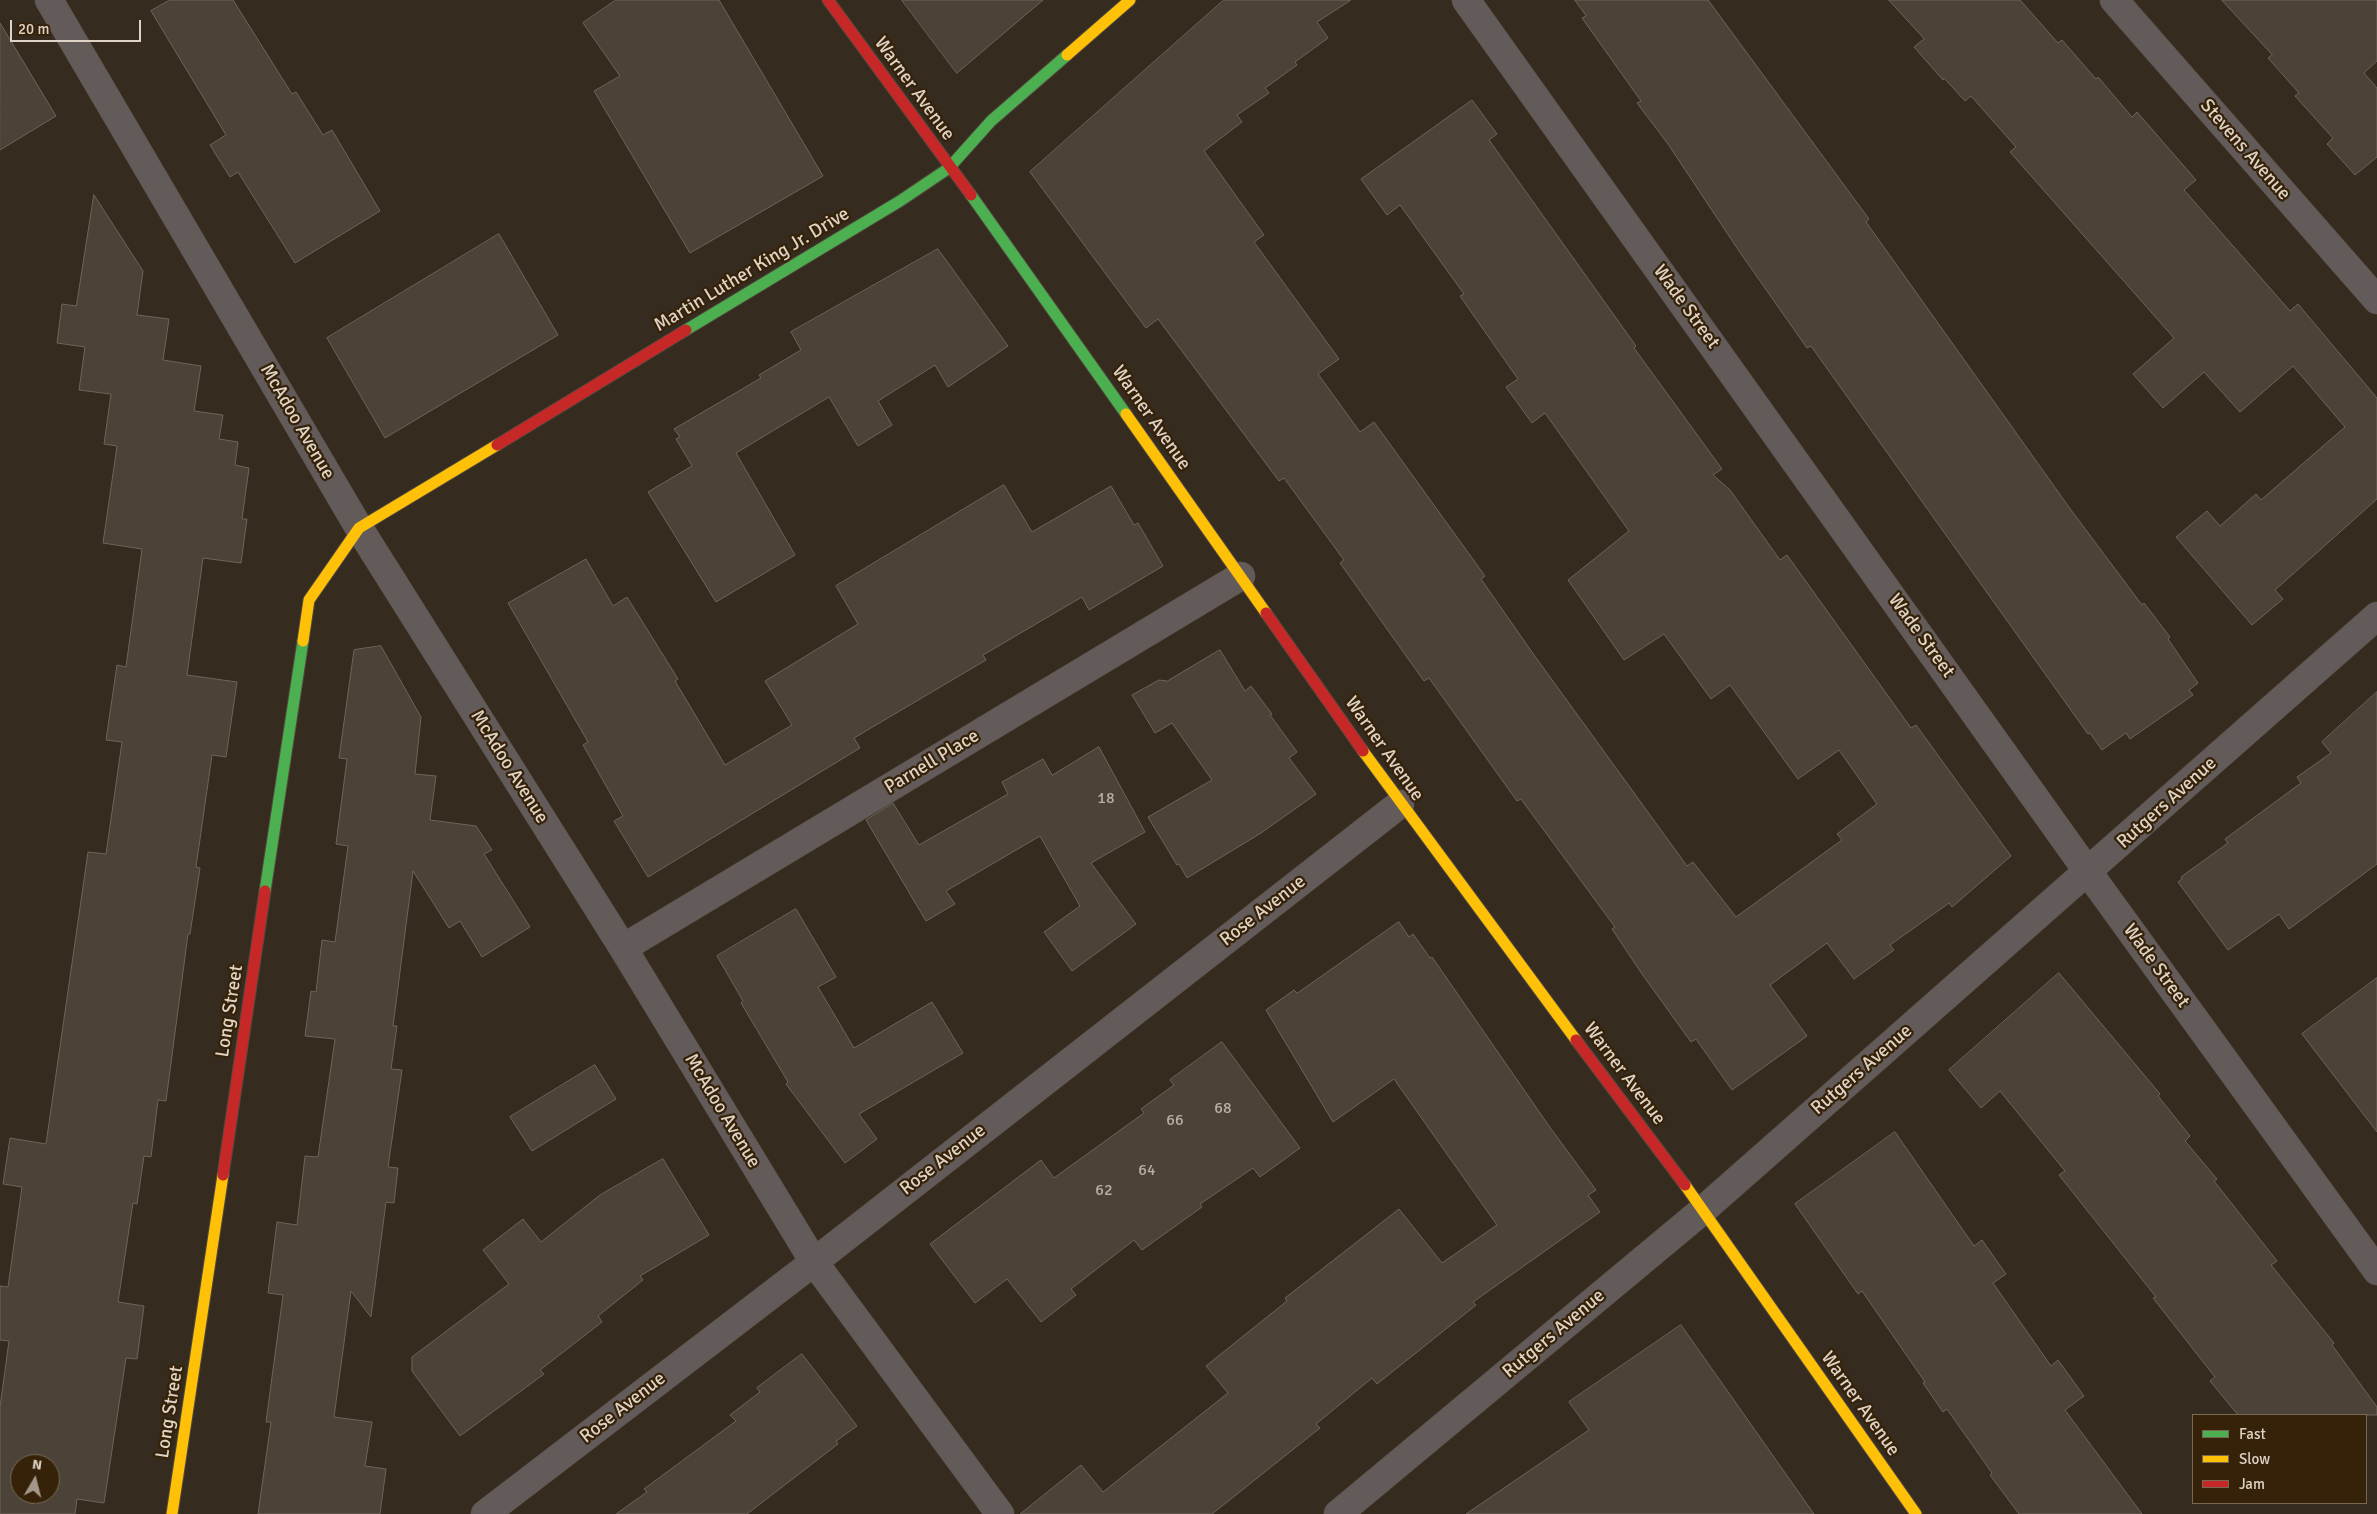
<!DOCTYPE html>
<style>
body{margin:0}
#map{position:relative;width:2377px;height:1514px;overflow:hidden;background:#352b1e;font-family:Signika,sans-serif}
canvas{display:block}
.legend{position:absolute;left:2192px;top:1414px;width:175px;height:90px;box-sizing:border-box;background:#352209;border:1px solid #796954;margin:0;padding:6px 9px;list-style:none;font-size:15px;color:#dfd3c5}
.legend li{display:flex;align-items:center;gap:10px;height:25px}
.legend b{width:25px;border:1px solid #796954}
.north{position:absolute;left:10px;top:1454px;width:50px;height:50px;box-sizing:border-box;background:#352209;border:1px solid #796954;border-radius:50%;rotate:8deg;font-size:14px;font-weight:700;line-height:20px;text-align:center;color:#dfd3c5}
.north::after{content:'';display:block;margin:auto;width:18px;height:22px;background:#a4988b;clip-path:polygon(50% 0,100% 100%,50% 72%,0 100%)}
.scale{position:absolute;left:10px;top:20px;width:131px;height:22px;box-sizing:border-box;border:2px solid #dfd3c5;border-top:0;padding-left:6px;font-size:15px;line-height:18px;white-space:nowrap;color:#dfd3c5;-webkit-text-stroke:4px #352209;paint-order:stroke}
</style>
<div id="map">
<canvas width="2377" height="1514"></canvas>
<ul class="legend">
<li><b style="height:6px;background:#4caf50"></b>Fast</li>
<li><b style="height:6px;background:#ffc107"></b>Slow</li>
<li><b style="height:6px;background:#c62828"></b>Jam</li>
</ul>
<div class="north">N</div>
<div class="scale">20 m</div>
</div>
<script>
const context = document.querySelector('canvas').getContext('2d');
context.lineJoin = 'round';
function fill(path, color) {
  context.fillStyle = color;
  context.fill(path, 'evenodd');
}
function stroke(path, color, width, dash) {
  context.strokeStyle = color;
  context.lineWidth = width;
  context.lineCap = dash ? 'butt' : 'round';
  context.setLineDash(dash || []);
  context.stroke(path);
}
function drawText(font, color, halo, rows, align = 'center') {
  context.font = font + ' Signika,sans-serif';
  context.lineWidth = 4.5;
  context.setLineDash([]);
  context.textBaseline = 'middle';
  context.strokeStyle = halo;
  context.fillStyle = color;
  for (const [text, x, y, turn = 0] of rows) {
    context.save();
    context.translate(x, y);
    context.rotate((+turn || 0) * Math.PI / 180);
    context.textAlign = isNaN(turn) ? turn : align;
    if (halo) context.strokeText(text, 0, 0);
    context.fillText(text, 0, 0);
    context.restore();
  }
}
const building = new Path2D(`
 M 170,0 L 233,0 L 292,94 L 296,92 L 323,135 L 332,130 L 380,211 L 295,263 L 238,172 L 230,177 L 210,145 L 226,135 L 151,11 Z
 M 616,0 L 719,0 L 823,176 L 690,253 L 594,91 L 620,76 L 583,23 Z
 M 902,0 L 1043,0 L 957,73 Z
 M 1224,0 L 1351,0 L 1317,22 L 1328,38 L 1295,62 L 1297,65 L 1265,88 L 1269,93 L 1237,115 L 1242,122 L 1204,151 L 1264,235 L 1254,242 L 1339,359 L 1318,374 L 1360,432 L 1374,422 L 1485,576 L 1481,579 L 1534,655 L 1687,866 L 1693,862 L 1736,917 L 1842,840 L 1837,834 L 1877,804 L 1839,750 L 1798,779 L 1730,685 L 1711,699 L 1664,634 L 1624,660 L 1568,580 L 1629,531 L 1545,413 L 1532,423 L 1506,387 L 1518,379 L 1460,296 L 1464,294 L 1400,205 L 1387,215 L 1361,179 L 1472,100 L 1497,134 L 1489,140 L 1636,346 L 1634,348 L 1722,469 L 1713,475 L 1730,490 L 1780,560 L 1787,555 L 1911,728 L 1916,725 L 2011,856 L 1952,907 L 1949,903 L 1890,945 L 1894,950 L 1854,979 L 1827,943 L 1770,985 L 1807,1036 L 1732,1090 L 1696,1039 L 1691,1042 L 1642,974 L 1612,929 L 1615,927 L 1521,799 L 1517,801 L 1429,678 L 1424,681 L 1340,563 L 1344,560 L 1284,478 L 1279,481 L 1158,319 L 1146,328 L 1030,172 Z
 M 1575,0 L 1708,0 L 1869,219 L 1866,222 L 2071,510 L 2142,605 L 2144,603 L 2170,637 L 2168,639 L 2198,683 L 2189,690 L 2193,695 L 2130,739 L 2126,733 L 2102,750 L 2090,733 L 2088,734 L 1811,346 L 1807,348 L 1739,251 L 1668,144 L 1637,103 L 1641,101 L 1582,18 L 1586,16 Z
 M 1889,0 L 2020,0 L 2058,43 L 2062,40 L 2096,79 L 2098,77 L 2132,117 L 2137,112 L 2196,180 L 2184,190 L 2290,311 L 2298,304 L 2377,398 L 2377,499 L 2275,590 L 2283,599 L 2252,625 L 2176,537 L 2207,511 L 2220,526 L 2256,494 L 2261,500 L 2345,427 L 2293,366 L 2240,412 L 2204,372 L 2163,408 L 2133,374 L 2174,338 L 2010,152 L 2016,147 L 1971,96 L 1965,101 L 1944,78 L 1943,80 L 1914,47 L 1924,39 Z
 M 2222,0 L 2377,0 L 2377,61 L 2364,73 L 2377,88 L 2377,157 L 2355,175 L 2327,144 L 2333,138 L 2295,96 L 2299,93 L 2268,58 L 2272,55 Z
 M 0,23 L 56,116 L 0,150 Z
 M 94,195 L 143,271 L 137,315 L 169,319 L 163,360 L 201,366 L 194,411 L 223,415 L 219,439 L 238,442 L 235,465 L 249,468 L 242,519 L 247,519 L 241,563 L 203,558 L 187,675 L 237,682 L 226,757 L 212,755 L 196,867 L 200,868 L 190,934 L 188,934 L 166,1101 L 158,1100 L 151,1157 L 144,1156 L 137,1204 L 133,1203 L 118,1302 L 144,1306 L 137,1359 L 126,1358 L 104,1503 L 77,1499 L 75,1514 L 0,1514 L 0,1407 L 9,1341 L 0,1340 L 0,1286 L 8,1287 L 22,1187 L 3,1184 L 10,1138 L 46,1144 L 88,852 L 106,854 L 122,742 L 106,740 L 117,665 L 126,667 L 142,549 L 103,543 L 117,446 L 104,444 L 111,394 L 79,390 L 85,347 L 57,343 L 62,304 L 76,306 ZM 20,1464 L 50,1464 L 50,1494 L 20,1494 Z
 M 499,234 L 558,335 L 385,438 L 327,338 Z
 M 938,249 L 1008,346 L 948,387 L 935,365 L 878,401 L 892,425 L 858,446 L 829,397 L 736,453 L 795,555 L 716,602 L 648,492 L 692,466 L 676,439 L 680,437 L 674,429 L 761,378 L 759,375 L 801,350 L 791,332 Z
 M 1004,485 L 1032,532 L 1111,486 L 1134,525 L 1138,523 L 1163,566 L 1089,610 L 1082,597 L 983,655 L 986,660 L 854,738 L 860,748 L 648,877 L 614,821 L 623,816 L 583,745 L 588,742 L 508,603 L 586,559 L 613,606 L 627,597 L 678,679 L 675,681 L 725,765 L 792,725 L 765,681 L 858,624 L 836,586 Z
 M 381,646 L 421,717 L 415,774 L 436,776 L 430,820 L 476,826 L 492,850 L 484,854 L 530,927 L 482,957 L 460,921 L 449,928 L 413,871 L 393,1026 L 397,1026 L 391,1069 L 402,1070 L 388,1167 L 398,1168 L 394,1203 L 386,1202 L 371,1317 L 351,1291 L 334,1417 L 372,1422 L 365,1466 L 386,1469 L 380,1514 L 258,1514 L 271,1422 L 266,1422 L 283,1295 L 268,1293 L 277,1222 L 297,1225 L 305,1156 L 318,1157 L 335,1039 L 305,1036 L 311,991 L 316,992 L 322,940 L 335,942 L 348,846 L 336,844 L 347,759 L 339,758 L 354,650 Z
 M 1220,650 L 1245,691 L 1251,686 L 1272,714 L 1270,715 L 1297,752 L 1289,758 L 1316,794 L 1261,833 L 1187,878 L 1179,864 L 1177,865 L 1148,817 L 1212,780 L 1172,723 L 1155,733 L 1132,695 L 1159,680 L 1167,681 Z
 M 2377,692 L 2377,864 L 2289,929 L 2279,914 L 2228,950 L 2178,882 L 2182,879 L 2181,877 L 2228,843 L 2225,839 L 2301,783 L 2297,777 L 2331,753 L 2322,742 Z
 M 1099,747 L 1145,832 L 1091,863 L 1136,924 L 1072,971 L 1044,932 L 1080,906 L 1040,836 L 946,891 L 955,904 L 926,921 L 866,820 L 893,803 L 919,845 L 1008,794 L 1002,782 L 1043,759 L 1052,775 Z
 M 796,909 L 836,977 L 818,987 L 854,1048 L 932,1002 L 963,1053 L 859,1114 L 877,1139 L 845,1163 L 786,1084 L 788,1082 L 741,1003 L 743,1001 L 717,956 Z
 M 1399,922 L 1409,937 L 1413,934 L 1430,958 L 1432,957 L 1549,1126 L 1596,1190 L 1588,1195 L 1600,1212 L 1473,1302 L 1476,1305 L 1377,1384 L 1372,1378 L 1316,1424 L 1320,1428 L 1212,1514 L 1020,1514 L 1081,1465 L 1103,1492 L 1228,1393 L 1206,1366 L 1287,1301 L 1285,1298 L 1399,1209 L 1442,1263 L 1497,1225 L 1394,1079 L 1333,1122 L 1266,1010 L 1294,990 L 1297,993 Z
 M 2059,973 L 2160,1094 L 2158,1096 L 2190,1136 L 2185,1141 L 2217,1179 L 2214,1181 L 2277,1261 L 2271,1265 L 2334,1343 L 2332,1345 L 2377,1407 L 2377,1415 L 2238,1415 L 2210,1381 L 2215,1377 L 2153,1298 L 2156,1297 L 2059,1175 L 2065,1171 L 2000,1091 L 1981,1108 L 1949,1070 Z
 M 2377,978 L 2377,1132 L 2302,1034 Z
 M 1222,1042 L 1300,1148 L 1260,1177 L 1253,1168 L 1200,1204 L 1202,1207 L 1142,1250 L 1134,1240 L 1071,1289 L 1076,1295 L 1041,1322 L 1007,1279 L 975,1303 L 930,1244 L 1041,1160 L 1054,1178 L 1144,1113 L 1141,1109 L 1174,1085 L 1170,1080 Z
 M 595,1065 L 616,1099 L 532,1151 L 510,1117 Z
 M 1895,1132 L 1974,1246 L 1982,1240 L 2006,1274 L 1993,1283 L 2051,1366 L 2058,1360 L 2084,1396 L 2065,1410 L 2142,1514 L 2019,1514 L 1990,1475 L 1992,1473 L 1947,1409 L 1943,1412 L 1923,1383 L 1925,1382 L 1862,1291 L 1858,1294 L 1795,1204 Z
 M 663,1159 L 709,1235 L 640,1276 L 643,1280 L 598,1316 L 602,1322 L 540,1370 L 544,1374 L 460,1436 L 412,1371 L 412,1357 L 509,1284 L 483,1250 L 523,1219 L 541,1242 L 600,1195 Z
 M 1681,1325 L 1814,1514 L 1466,1514 L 1589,1430 L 1569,1402 Z
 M 802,1354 L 857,1426 L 836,1441 L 838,1444 L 747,1514 L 616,1514 L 647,1492 L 644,1489 L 736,1421 L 730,1415 L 760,1392 L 757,1388 Z`);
fill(building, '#4b4238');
stroke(building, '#6f645b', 1);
const street = new Path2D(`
 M 49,0 L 359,528 L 623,948 L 814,1262 L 1000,1514
 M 1466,0 L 2088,872 L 2377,1271
 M 2114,0 L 2377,300
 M 623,948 L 1241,576
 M 485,1514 L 814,1262 L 1400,804
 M 1338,1514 L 1703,1210 L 2377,616`);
const fast = new Path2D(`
 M 971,195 L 1126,414
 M 686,330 L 900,201 L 949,168 L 991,121 L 1067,55
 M 265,891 L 303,641`);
const slow = new Path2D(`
 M 1067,55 L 1130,0
 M 1126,414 L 1266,613
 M 303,641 L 309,600 L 359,528 L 497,445
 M 1363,751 L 1576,1040
 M 1685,1185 L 1916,1514
 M 172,1514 L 223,1175`);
const jam = new Path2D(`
 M 828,0 L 971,195
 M 497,445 L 686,330
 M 1266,613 L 1363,751
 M 1576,1040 L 1685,1185
 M 223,1175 L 265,891`);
stroke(street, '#52483e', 29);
stroke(fast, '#52483e', 13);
stroke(slow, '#52483e', 13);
stroke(jam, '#52483e', 13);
stroke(street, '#625b5a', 28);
stroke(fast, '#4caf50', 11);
stroke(slow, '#ffc107', 11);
stroke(jam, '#c62828', 11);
drawText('16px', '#baafa2', null, [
 ["18",1106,799],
 ["68",1223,1109],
 ["66",1175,1121],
 ["64",1147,1171],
 ["62",1104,1191]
]);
drawText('19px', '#dfd3c5', '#352209', [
 ["Warner Avenue",914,89,54],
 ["Stevens Avenue",2245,150,49],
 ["Martin Luther King Jr. Drive",752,270,-31],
 ["Wade Street",1686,307,54],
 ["Warner Avenue",1151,418,55],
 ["McAdoo Avenue",297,422,60],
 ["Wade Street",1921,636,54],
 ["Warner Avenue",1384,749,55],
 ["Parnell Place",932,762,-31],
 ["McAdoo Avenue",509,767,58],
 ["Rutgers Avenue",2167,803,-42],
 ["Rose Avenue",1263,911,-38],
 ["Wade Street",2156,966,54],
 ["Long Street",230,1011,-81],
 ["Rutgers Avenue",1862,1070,-41],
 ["Warner Avenue",1624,1074,53],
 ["McAdoo Avenue",722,1111,59],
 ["Rose Avenue",943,1160,-38],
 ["Rutgers Avenue",1554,1334,-40],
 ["Warner Avenue",1860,1404,55],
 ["Rose Avenue",623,1408,-38],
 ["Long Street",170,1412,-81]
]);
</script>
